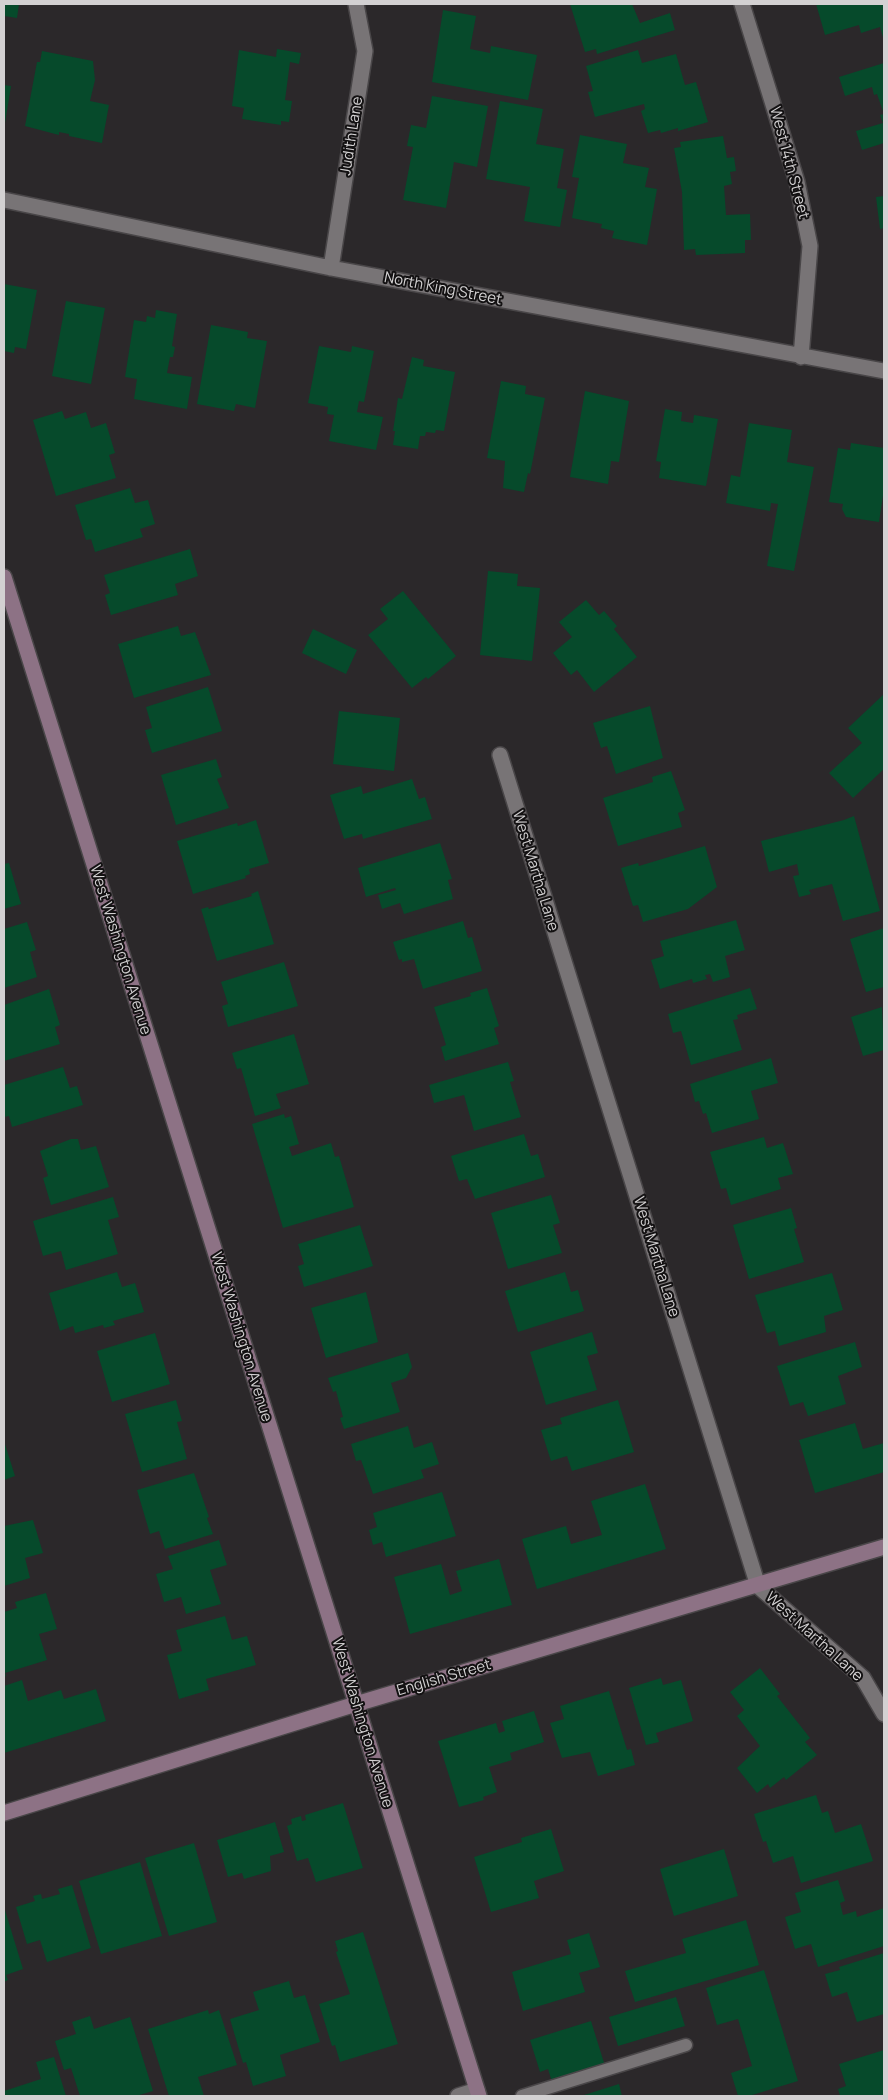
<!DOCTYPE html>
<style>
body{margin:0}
#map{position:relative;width:888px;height:2100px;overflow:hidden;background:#2b282a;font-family:Manrope,sans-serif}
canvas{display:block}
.frame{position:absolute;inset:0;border:5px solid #d3d1d2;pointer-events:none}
</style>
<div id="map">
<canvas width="888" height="2100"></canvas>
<div class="frame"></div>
</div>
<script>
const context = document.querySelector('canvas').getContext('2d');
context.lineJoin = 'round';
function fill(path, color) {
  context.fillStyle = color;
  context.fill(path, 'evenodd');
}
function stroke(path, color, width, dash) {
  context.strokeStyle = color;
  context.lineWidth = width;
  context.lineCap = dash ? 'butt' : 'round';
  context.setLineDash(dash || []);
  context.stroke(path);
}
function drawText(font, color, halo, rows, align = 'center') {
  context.font = font + ' Manrope,sans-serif';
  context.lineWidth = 4;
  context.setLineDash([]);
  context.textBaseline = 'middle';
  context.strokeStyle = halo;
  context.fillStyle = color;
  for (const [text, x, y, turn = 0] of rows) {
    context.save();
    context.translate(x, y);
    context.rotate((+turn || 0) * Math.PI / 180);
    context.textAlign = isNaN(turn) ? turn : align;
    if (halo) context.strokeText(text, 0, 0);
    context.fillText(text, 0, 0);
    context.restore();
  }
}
fill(new Path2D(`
 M 4,4 L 19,4 L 17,18 L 4,16 Z
 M 570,4 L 632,4 L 640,23 L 670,13 L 675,30 L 597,54 L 596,49 L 585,52 Z
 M 816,4 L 884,4 L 884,41 L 880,27 L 861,33 L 859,25 L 825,35 Z
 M 443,10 L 476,16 L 470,49 L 490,53 L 491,46 L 537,55 L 528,100 L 432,82 Z
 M 277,49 L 301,53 L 299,64 L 290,62 L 285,100 L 292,101 L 289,122 L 281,121 L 281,125 L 242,119 L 244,108 L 232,106 L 239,50 L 276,57 Z
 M 638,50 L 642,63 L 676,54 L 685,85 L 696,82 L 708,122 L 678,131 L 678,128 L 661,133 L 660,130 L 648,133 L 641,111 L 645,109 L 644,104 L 595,117 L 588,92 L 593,91 L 586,66 Z
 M 42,51 L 93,61 L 95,80 L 90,101 L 109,105 L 102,143 L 69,136 L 69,134 L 59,132 L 59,135 L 25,126 L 37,62 L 40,62 Z
 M 884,63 L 884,143 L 862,150 L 856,131 L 883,123 L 880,115 L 884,114 L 877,94 L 874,95 L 872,87 L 845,96 L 839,77 Z
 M 4,85 L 11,86 L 5,123 L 4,123 Z
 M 432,96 L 488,106 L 477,167 L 454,162 L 446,208 L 403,200 L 413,147 L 407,146 L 411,125 L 426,128 Z
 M 500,101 L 543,109 L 536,144 L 564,149 L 557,188 L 567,190 L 560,227 L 524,221 L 530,187 L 486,179 Z
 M 580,135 L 627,144 L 623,163 L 649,168 L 645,187 L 657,189 L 647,245 L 612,238 L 614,231 L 601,228 L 602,224 L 572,218 L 579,178 L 572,177 Z
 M 723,136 L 727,158 L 734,157 L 736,171 L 730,172 L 732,184 L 724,186 L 726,215 L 750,214 L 751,240 L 745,240 L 745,253 L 696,255 L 695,249 L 684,250 L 682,192 L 674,148 L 681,147 L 680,142 Z
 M 884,196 L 884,228 L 880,229 L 876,197 Z
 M 4,284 L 37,290 L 26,349 L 15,347 L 14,353 L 4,351 Z
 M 66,301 L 105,308 L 91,384 L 52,376 Z
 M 156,310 L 177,314 L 172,346 L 175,347 L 173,357 L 170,357 L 167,373 L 192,377 L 187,409 L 134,399 L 137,379 L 125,377 L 134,320 L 146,322 L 147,316 L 155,318 Z
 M 211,325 L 248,332 L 247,338 L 267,341 L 255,408 L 236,404 L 234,411 L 197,404 Z
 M 319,346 L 351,352 L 352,346 L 374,351 L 364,402 L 359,401 L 357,412 L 383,417 L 376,450 L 329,441 L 334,415 L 327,414 L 328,407 L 308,403 Z
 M 412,357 L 424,360 L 423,366 L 455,372 L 444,431 L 436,430 L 435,433 L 426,432 L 425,436 L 420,436 L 418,449 L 393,445 L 395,431 L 393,431 L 398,398 L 402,399 Z
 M 501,381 L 526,386 L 525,394 L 545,398 L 530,474 L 528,473 L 524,492 L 503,488 L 505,461 L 487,458 Z
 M 585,391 L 629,401 L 619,462 L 611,461 L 608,484 L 570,477 Z
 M 665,409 L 682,412 L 681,421 L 693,423 L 694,415 L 718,419 L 706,486 L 659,478 L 661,462 L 656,461 Z
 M 62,411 L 65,419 L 86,412 L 91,428 L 106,423 L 115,453 L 109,455 L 116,478 L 56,496 L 33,420 Z
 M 749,423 L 792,430 L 787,462 L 814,467 L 794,571 L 767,566 L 778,504 L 771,503 L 770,511 L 726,503 L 731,475 L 740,477 Z
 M 851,443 L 884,448 L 884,489 L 879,522 L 846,517 L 842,509 L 843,504 L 829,502 L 838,448 L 850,450 Z
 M 130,488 L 135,503 L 148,500 L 155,524 L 140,529 L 143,537 L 95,552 L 91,539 L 86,540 L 75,505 Z
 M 190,549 L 198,576 L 175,584 L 178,595 L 111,615 L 105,595 L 110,593 L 104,575 Z
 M 488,571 L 518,574 L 517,586 L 540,588 L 532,661 L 480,655 Z
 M 403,591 L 456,656 L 428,679 L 426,677 L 412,688 L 368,635 L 388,619 L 380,609 Z
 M 586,600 L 599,615 L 604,611 L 617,626 L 614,629 L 637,657 L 594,692 L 577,670 L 571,675 L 553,653 L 572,637 L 559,622 Z
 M 178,626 L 181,636 L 195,632 L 211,675 L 134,698 L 118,644 Z
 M 313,629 L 357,650 L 346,674 L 302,653 Z
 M 208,687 L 222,731 L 152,753 L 145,730 L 152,728 L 146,707 Z
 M 884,694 L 884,769 L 853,798 L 829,773 L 862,743 L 848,728 Z
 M 650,706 L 663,758 L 616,774 L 607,746 L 601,748 L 593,723 Z
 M 339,711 L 400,718 L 394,771 L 333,764 Z
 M 216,759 L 222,777 L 217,779 L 229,808 L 176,825 L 161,775 Z
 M 671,771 L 685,810 L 678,813 L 682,827 L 618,846 L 603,798 L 653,782 L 652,777 Z
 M 412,779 L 419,799 L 425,797 L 432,819 L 363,839 L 362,834 L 344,839 L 330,795 L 361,786 L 363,794 Z
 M 854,816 L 880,911 L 843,921 L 832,884 L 809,890 L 811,894 L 799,897 L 793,876 L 799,875 L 797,864 L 769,872 L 761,841 L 844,820 Z
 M 256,820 L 269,863 L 249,869 L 250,874 L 245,876 L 246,878 L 193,894 L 177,841 L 237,823 L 238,826 Z
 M 440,843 L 452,879 L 448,880 L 453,899 L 404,914 L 400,903 L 382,909 L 378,895 L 396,890 L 395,888 L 366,897 L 358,868 Z
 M 705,846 L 717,887 L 688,909 L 643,922 L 638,905 L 633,906 L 621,868 L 638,863 L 639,866 Z
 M 9,863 L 21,904 L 4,909 L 4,864 Z
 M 258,891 L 274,944 L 217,961 L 201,909 L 208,907 L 209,909 L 252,896 L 251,894 Z
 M 736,920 L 745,950 L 725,956 L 730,977 L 713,982 L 710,974 L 705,975 L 707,979 L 693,983 L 692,979 L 660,989 L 651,960 L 664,956 L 660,941 Z
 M 463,921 L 468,938 L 472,937 L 482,971 L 423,989 L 414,959 L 402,962 L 402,959 L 399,960 L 393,942 Z
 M 27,922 L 36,950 L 30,952 L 37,977 L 4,988 L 4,929 Z
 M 884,928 L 884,987 L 866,992 L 850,939 Z
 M 284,962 L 298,1006 L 228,1027 L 222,1006 L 228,1004 L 221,982 Z
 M 487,988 L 499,1026 L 494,1028 L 499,1044 L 445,1061 L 441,1047 L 446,1045 L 434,1007 L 471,996 L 470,993 Z
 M 750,988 L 757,1009 L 737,1015 L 738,1019 L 733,1020 L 742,1050 L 691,1065 L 681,1031 L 673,1033 L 668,1014 Z
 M 49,989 L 60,1025 L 55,1027 L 60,1044 L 4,1061 L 4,1005 Z
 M 882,1007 L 884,1050 L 863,1056 L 851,1017 Z
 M 294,1034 L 309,1084 L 276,1094 L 281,1108 L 255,1116 L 241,1068 L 237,1069 L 232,1053 Z
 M 771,1058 L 778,1083 L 751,1091 L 759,1119 L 712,1133 L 706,1113 L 703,1114 L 699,1101 L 695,1102 L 690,1084 Z
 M 508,1062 L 514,1081 L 510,1082 L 521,1117 L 474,1131 L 464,1095 L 434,1103 L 429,1085 Z
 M 63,1067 L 70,1088 L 77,1086 L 83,1105 L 12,1127 L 9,1116 L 4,1117 L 4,1085 Z
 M 284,1114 L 285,1118 L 291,1116 L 299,1144 L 289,1147 L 292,1156 L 331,1143 L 335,1157 L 339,1156 L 354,1207 L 283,1228 L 252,1124 Z
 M 524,1134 L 531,1156 L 538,1154 L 545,1177 L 475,1199 L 467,1179 L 459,1181 L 451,1156 Z
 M 764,1137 L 767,1148 L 783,1143 L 793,1174 L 778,1178 L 781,1189 L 731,1205 L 726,1188 L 721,1189 L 710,1152 Z
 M 71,1139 L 78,1139 L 81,1150 L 96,1146 L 109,1187 L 51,1205 L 43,1178 L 48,1176 L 40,1151 Z
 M 551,1195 L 560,1223 L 553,1225 L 562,1253 L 508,1269 L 491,1213 Z
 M 113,1197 L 119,1217 L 108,1220 L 118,1254 L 66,1270 L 61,1251 L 43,1256 L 33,1221 Z
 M 791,1208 L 797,1228 L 794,1229 L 804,1262 L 749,1279 L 733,1225 Z
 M 360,1225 L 373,1266 L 304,1287 L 298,1266 L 304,1264 L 298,1244 Z
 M 117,1272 L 122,1287 L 135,1283 L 144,1312 L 113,1321 L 115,1325 L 104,1328 L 103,1325 L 75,1333 L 73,1326 L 60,1331 L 49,1293 Z
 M 565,1272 L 571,1292 L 578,1290 L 584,1311 L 518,1332 L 505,1291 Z
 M 832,1273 L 843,1310 L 824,1316 L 826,1332 L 779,1346 L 775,1331 L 767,1333 L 755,1295 Z
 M 366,1292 L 378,1342 L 326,1358 L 311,1308 Z
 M 592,1332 L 598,1353 L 587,1356 L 597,1390 L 546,1405 L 530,1352 Z
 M 155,1333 L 170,1384 L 112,1402 L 97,1351 Z
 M 855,1342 L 862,1367 L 838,1376 L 846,1404 L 808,1416 L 803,1402 L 790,1406 L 777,1366 Z
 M 408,1353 L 412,1367 L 406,1378 L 391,1383 L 400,1412 L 344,1429 L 340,1418 L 343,1417 L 336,1391 L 333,1392 L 328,1378 Z
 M 176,1400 L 182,1421 L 177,1422 L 187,1459 L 142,1472 L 125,1414 Z
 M 618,1400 L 634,1452 L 572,1471 L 567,1456 L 551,1461 L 541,1430 L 562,1424 L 560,1418 Z
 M 855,1423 L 863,1449 L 884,1443 L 884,1472 L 815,1493 L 799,1440 Z
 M 408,1426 L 414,1448 L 432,1442 L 439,1464 L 421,1470 L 424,1478 L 373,1494 L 361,1460 L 356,1461 L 351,1444 Z
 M 4,1441 L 15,1476 L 4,1480 Z
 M 194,1473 L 209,1517 L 207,1518 L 213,1534 L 165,1549 L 159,1531 L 150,1534 L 137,1490 Z
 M 645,1484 L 666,1549 L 537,1589 L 522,1539 L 566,1526 L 571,1544 L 602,1535 L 591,1501 Z
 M 442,1492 L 456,1536 L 386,1557 L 382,1542 L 373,1545 L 369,1530 L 377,1527 L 373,1513 Z
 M 33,1520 L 43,1553 L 25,1558 L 30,1578 L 4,1586 L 4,1526 Z
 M 219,1540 L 227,1565 L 210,1570 L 221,1604 L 186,1614 L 181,1597 L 164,1602 L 156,1574 L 173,1569 L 168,1556 Z
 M 499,1559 L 512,1605 L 410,1634 L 394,1577 L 441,1564 L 450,1595 L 462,1591 L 456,1571 Z
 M 46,1593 L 57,1629 L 39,1634 L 47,1660 L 5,1673 L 6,1676 L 4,1677 L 4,1612 L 17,1608 L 15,1602 Z
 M 225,1616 L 232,1640 L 247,1636 L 256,1665 L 206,1679 L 209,1690 L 179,1699 L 167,1655 L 182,1651 L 176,1630 Z
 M 760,1668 L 780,1694 L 777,1696 L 810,1738 L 805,1742 L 817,1755 L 786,1780 L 784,1777 L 770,1788 L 768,1784 L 757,1793 L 737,1768 L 760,1746 L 737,1716 L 744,1710 L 730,1692 Z
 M 661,1678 L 663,1685 L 681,1680 L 693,1721 L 656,1733 L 659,1742 L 646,1745 L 629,1688 Z
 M 22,1680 L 28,1701 L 61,1690 L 64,1699 L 96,1689 L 106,1721 L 4,1753 L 4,1686 Z
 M 609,1691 L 627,1750 L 631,1749 L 635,1765 L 598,1776 L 590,1752 L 562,1758 L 550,1723 L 564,1719 L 560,1706 Z
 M 534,1711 L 544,1742 L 510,1753 L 512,1760 L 489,1767 L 497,1792 L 483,1797 L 484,1800 L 459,1807 L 438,1741 L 496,1723 L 499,1733 L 505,1731 L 502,1721 Z
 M 816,1795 L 822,1813 L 828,1811 L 835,1833 L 861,1824 L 873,1861 L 801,1883 L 793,1856 L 773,1863 L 766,1841 L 763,1842 L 754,1814 Z
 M 343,1803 L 363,1868 L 316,1882 L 308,1858 L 297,1861 L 287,1826 L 292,1824 L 291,1819 L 301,1816 L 302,1821 L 306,1820 L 305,1815 Z
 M 275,1822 L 284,1852 L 270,1856 L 271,1871 L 244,1879 L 242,1873 L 228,1877 L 217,1840 Z
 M 551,1829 L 564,1871 L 534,1881 L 539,1898 L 491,1912 L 474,1857 L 522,1842 L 521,1838 Z
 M 194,1843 L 217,1922 L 169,1936 L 145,1858 Z
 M 724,1849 L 738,1896 L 674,1916 L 660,1869 Z
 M 140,1862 L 162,1936 L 101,1954 L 79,1881 Z
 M 838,1880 L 845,1901 L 840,1903 L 843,1915 L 856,1911 L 857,1917 L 884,1908 L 884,1946 L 818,1967 L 811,1944 L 795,1949 L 785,1917 L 801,1912 L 795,1893 Z
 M 72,1885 L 91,1948 L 47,1962 L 40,1940 L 27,1944 L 16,1907 L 35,1901 L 33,1896 L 41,1894 L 42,1899 L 60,1894 L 58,1889 Z
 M 4,1907 L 23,1969 L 6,1975 L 8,1980 L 4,1982 Z
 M 746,1920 L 759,1965 L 635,2002 L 625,1971 L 686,1953 L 682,1939 Z
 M 363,1932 L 398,2044 L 340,2062 L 335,2045 L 332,2046 L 319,2004 L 350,1994 L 336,1952 L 338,1951 L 335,1941 Z
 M 589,1933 L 600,1967 L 579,1973 L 585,1992 L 523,2011 L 512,1972 L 571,1954 L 567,1940 Z
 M 884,1953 L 884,2014 L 857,2022 L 847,1992 L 832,1997 L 825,1974 L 840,1970 L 839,1967 Z
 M 764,1970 L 798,2081 L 749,2096 L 738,2096 L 731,2073 L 752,2066 L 738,2019 L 717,2025 L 706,1988 Z
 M 289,1981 L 294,1998 L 305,1995 L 320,2042 L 280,2055 L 286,2076 L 253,2086 L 246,2062 L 243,2063 L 230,2019 L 259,2010 L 253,1992 Z
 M 676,1997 L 685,2026 L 618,2046 L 609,2017 Z
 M 208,2010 L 209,2014 L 219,2010 L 237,2065 L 198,2077 L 204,2096 L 169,2096 L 148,2029 Z
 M 90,2016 L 94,2029 L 130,2017 L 153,2091 L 136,2096 L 80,2096 L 71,2068 L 64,2070 L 55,2041 L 76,2034 L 72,2022 Z
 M 591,2021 L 605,2066 L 552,2082 L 548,2069 L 540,2072 L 530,2040 Z
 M 884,2050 L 884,2096 L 840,2096 L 838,2089 L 846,2086 L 839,2064 Z
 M 54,2057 L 66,2096 L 4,2096 L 4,2091 L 41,2079 L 36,2062 Z
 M 619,2084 L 622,2096 L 581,2096 Z`), '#064a2b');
const lane = new Path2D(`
 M 522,2096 L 686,2045`);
const street = new Path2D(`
 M 742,4 L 797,182 L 810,246 L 801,357
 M 4,200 L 331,268 L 884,371
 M 331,268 L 365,51 L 356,4
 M 500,755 L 758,1586 L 863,1678 L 884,1714
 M 458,2096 L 477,2090`);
const secondary = new Path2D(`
 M 4,577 L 479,2096
 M 4,1813 L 356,1704 L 884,1547`);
stroke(lane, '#494648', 15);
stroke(street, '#494648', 18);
stroke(secondary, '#494648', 18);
stroke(lane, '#787476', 12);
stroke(street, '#787476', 15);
stroke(secondary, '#8d7285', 15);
drawText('15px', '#d3d1d2', '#131112', [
 ["Judith Lane",352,136,-81],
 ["West 14th Street",789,163,75],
 ["North King Street",443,289,11],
 ["West Martha Lane",535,871,73],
 ["West Washington Avenue",120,950,73],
 ["West Martha Lane",656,1257,73],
 ["West Washington Avenue",241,1337,73],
 ["West Martha Lane",814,1637,42],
 ["English Street",444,1678,-16],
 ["West Washington Avenue",362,1723,73]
]);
</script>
